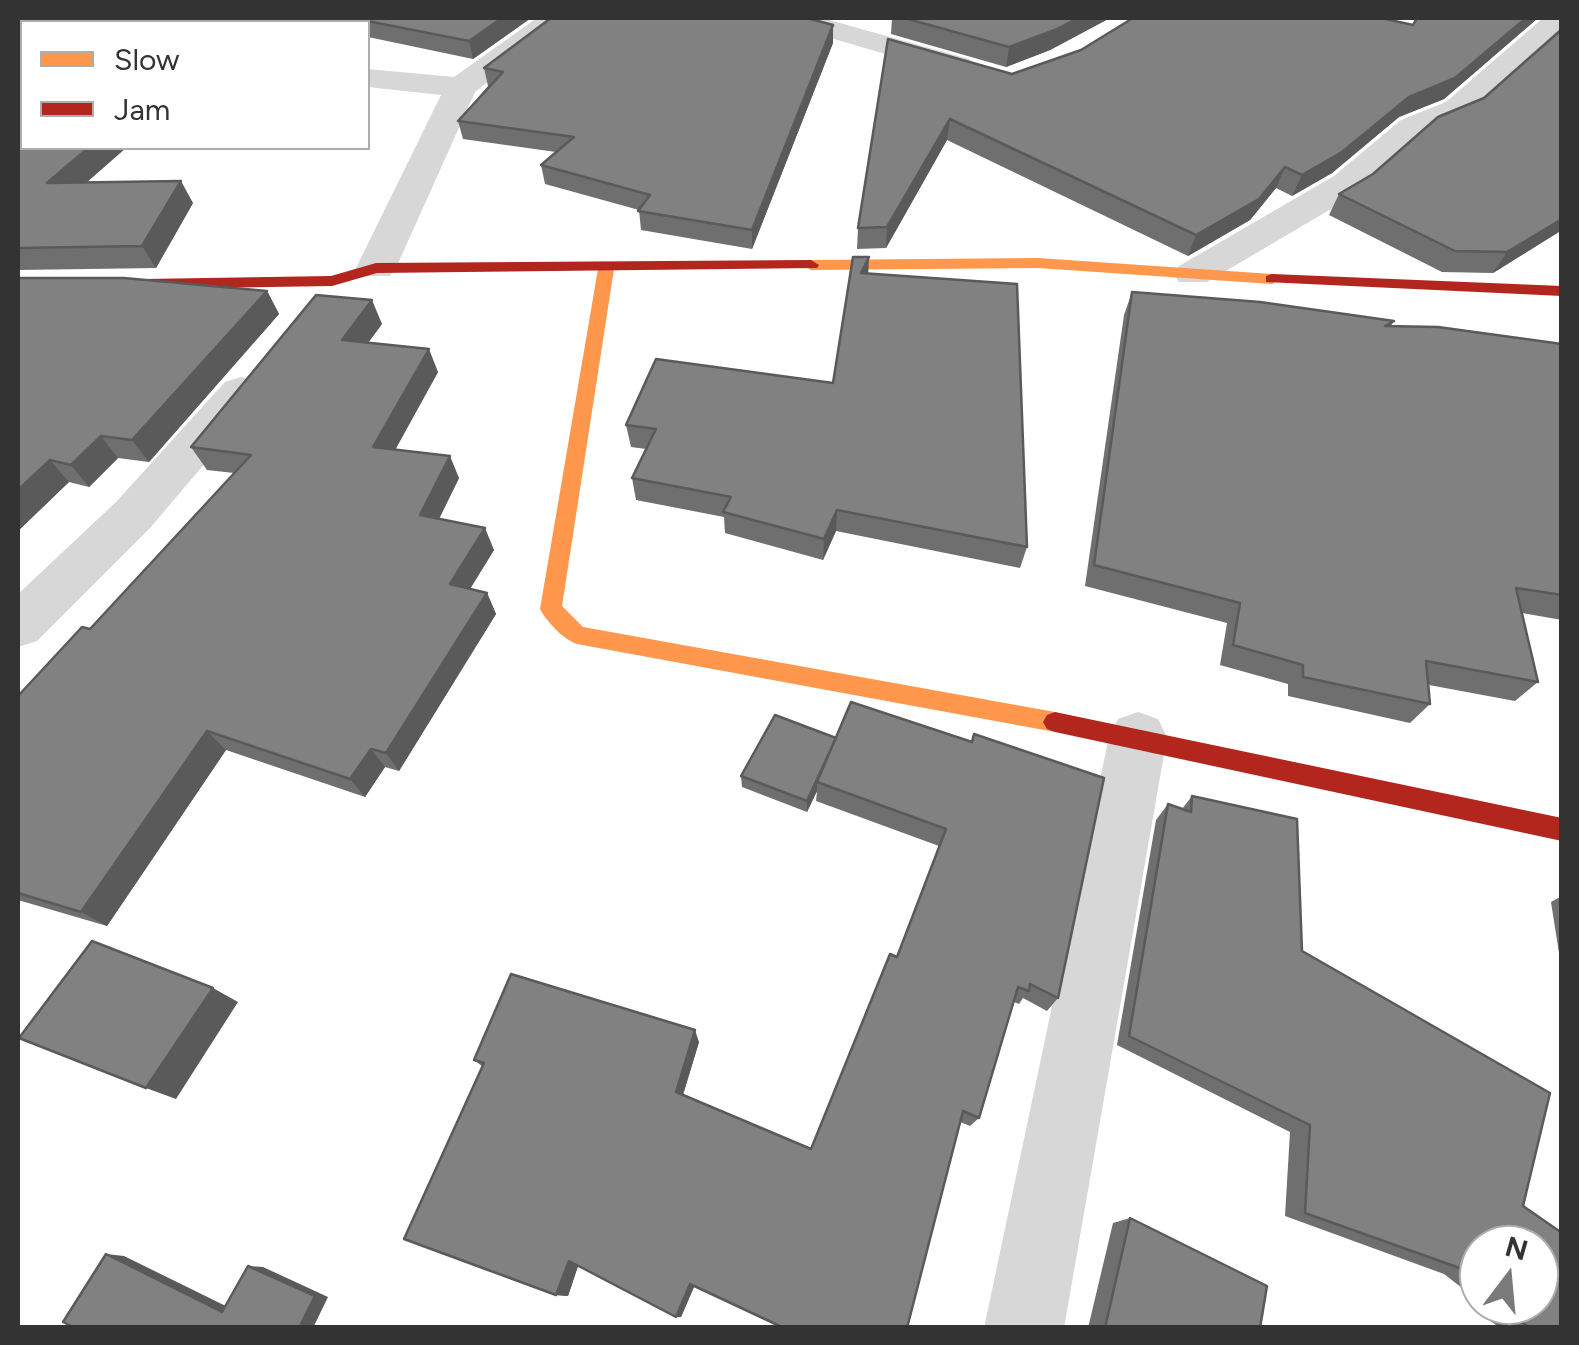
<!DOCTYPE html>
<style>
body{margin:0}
#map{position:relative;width:1579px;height:1345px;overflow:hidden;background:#fff;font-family:Figtree,sans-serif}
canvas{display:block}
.frame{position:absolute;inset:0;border:20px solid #333;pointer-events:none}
.legend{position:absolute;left:20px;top:20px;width:350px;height:130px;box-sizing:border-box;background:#fff;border:2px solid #adadad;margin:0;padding:12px 18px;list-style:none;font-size:30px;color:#333}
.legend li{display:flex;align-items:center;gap:20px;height:50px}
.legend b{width:50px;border:2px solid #adadad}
.north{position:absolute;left:1459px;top:1225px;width:100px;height:100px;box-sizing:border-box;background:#fff;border:2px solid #adadad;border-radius:50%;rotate:16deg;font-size:28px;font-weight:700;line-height:40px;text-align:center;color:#333}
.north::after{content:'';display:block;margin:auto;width:35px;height:45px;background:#7a7a7a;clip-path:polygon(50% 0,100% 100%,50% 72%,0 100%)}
</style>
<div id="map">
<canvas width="1579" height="1345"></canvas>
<div class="frame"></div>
<ul class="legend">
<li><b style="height:12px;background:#ff974d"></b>Slow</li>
<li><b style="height:12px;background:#b3261e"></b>Jam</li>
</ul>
<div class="north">N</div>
</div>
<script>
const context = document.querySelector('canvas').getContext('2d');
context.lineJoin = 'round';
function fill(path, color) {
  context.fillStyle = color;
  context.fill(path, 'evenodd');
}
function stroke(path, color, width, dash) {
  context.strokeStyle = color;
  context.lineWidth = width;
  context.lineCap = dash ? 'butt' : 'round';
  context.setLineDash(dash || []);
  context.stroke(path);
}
fill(new Path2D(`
 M 537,18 L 570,18 L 475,92 L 396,268 L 390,276 L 362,276 L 356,268 L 441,95 L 368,87 L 368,69 L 454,77 Z
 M 778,18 L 822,18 L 969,59 L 974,66 L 958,75 L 782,24 Z
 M 1543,18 L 1562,18 L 1562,32 L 1470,116 L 1425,134 L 1360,192 L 1207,282 L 1179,282 L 1173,274 L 1179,266 L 1334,176 L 1401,120 L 1446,102 Z
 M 22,83 L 22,105 L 18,106 L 18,84 Z
 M 241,377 L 257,382 L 263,392 L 257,402 L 150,528 L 37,641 L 18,647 L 18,594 L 116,502 L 225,382 Z
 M 1138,712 L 1158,719 L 1167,737 L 1064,1328 L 984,1328 L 1109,737 L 1118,719 Z`), '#d7d7d7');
fill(new Path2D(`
 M 1038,258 L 1272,274 L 1280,279 L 1272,284 L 1038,268 L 811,270 L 803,265 L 811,260 Z
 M 606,264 L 614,269 L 562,606 L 583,627 L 1055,712 L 1063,715 L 1067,722 L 1063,729 L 1055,732 L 577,644 C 563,639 547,622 540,609 L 598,269 Z`), '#ff974d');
fill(new Path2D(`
 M 811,260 L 819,265 L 817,268 L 377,273 L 332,286 L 18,291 L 18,281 L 331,276 L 376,263 Z
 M 1272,274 L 1562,286 L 1562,296 L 1266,282 L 1266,276 Z
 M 1055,712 L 1562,818 L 1562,841 L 1055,732 L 1047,729 L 1043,722 L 1047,715 Z`), '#b3261e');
fill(new Path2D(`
 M 18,18 L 241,18 L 231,22 L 22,22 L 22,37 L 18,36 Z
 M 271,18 L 531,18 L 473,59 L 368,37 L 368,22 L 296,22 Z
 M 892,18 L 1110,18 L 1050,50 L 1006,67 L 891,34 Z
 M 1417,18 L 1538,18 L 1444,99 L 1399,117 L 1332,173 L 1292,196 L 1276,188 L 1250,220 L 1188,256 L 947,140 L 886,248 L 857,249 L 858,228 L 888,39 L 1012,74 L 1413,25 Z
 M 833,25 L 833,43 L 752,249 L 641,230 L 639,210 L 545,184 L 541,165 L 556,152 L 463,139 L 458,121 L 488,86 L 484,68 Z
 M 1562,29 L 1562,230 L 1493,273 L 1442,272 L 1329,215 L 1339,194 L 1373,174 L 1484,98 Z
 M 18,94 L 87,183 L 193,203 L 156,268 L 18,270 L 18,276 Z
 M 868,273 L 1027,547 L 1020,568 L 836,531 L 823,560 L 725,533 L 724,517 L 636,500 L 632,478 L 646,449 L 631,447 L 626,425 L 833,383 Z
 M 18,278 L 267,291 L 279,314 L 149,462 L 118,458 L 89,487 L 69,482 L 18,531 Z
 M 1132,292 L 1394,321 L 1391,326 L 1562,344 L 1562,620 L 1522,613 L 1538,682 L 1515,701 L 1429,685 L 1430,704 L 1410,723 L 1288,696 L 1288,684 L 1220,665 L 1227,623 L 1085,586 L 1124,315 Z
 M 382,324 L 368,343 L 438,372 L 395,450 L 459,478 L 439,519 L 494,550 L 470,589 L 487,593 L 496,614 L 399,771 L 385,767 L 365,797 L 226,750 L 107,926 L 18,900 L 18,696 L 90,629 L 234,473 L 207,470 L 191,447 Z
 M 836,738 L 972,742 L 1058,998 L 1047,1011 L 1023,998 L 1019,1004 L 1014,1002 L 979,1118 L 970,1126 L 960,1122 L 694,1286 L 681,1317 L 578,1266 L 568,1296 L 556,1295 L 483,1067 L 474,1060 L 699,1042 L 683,1095 L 811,1149 L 897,957 L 939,846 L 816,801 L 817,791 L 807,812 L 742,787 L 741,776 Z
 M 1192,796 L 1302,951 L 1523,1206 L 1562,1328 L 1500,1328 L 1488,1319 L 1491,1310 L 1485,1305 L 1539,1305 L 1479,1245 L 1479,1301 L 1444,1274 L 1285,1216 L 1290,1132 L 1117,1045 L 1156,820 L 1168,804 L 1182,809 Z
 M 1562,896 L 1562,972 L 1551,902 Z
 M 1130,1218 L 1260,1328 L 1088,1328 L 1113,1223 Z`), '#6f6f6f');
fill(new Path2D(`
 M 199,18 L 241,18 L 231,22 L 189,22 Z
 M 502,18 L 531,18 L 473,59 L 469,41 Z
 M 1078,18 L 1110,18 L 1050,50 L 1006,67 L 1009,47 Z
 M 1526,18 L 1538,18 L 1444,99 L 1399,117 L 1332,173 L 1292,196 L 1302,175 L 1409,97 Z
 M 833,25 L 833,43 L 752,249 L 752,230 Z
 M 950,119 L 947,140 L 886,248 L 887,227 Z
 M 88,148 L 126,148 L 61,205 L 47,183 Z
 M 1285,167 L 1276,188 L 1250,220 L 1188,256 L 1196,235 Z
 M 181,181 L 193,203 L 156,268 L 142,246 Z
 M 1562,219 L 1562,230 L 1493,273 L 1507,252 Z
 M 869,257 L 868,280 L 861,273 Z
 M 267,291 L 279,314 L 149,462 L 132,440 Z
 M 372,300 L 382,324 L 353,363 L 342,340 Z
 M 429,349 L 438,372 L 384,470 L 373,447 Z
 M 101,436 L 118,458 L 89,487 L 71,465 Z
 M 450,456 L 459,478 L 430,537 L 420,515 Z
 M 50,460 L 69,482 L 18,531 L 18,490 Z
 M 837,510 L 836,531 L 823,560 L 824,539 Z
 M 485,528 L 494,550 L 460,605 L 450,584 Z
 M 487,593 L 496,614 L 399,771 L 386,753 Z
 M 207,731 L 226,750 L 107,926 L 81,912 Z
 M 837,739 L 817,782 L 817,791 L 807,812 L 807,801 Z
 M 371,749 L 385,767 L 365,797 L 350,779 Z
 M 213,988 L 238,1002 L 176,1099 L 146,1088 Z
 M 695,1030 L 699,1042 L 681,1101 L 676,1092 Z
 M 106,1254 L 124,1256 L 238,1312 L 222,1312 Z
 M 569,1261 L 579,1263 L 568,1296 L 556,1295 Z
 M 248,1266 L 263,1267 L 328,1297 L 313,1328 L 299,1328 Z
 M 690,1284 L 695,1285 L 681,1317 L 676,1317 Z`), '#5a5a5a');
const building = new Path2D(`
 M 18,18 L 199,18 L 189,22 L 22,23 L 18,22 Z
 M 352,18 L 502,18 L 469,41 Z
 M 551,18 L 807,18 L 833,25 L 752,230 L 638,211 L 650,195 L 541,165 L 574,137 L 458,121 L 503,72 L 484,68 Z
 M 904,18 L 1078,18 L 1055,30 L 1009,47 Z
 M 1133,18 L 1381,18 L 1413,25 L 1417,18 L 1526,18 L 1455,78 L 1409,97 L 1342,152 L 1302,175 L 1285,167 L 1259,199 L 1196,235 L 950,119 L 887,227 L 858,228 L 888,39 L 1012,74 L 1081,50 Z
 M 1562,29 L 1562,219 L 1507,252 L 1455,251 L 1339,194 L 1373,174 L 1438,117 L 1484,98 Z
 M 18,94 L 22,95 L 22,148 L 88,148 L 47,183 L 181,181 L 142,246 L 18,248 Z
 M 853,257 L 869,257 L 861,273 L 1017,284 L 1027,547 L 837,510 L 824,539 L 723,512 L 731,497 L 632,478 L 656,429 L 626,425 L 656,359 L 833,383 Z
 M 18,278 L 124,278 L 267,291 L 132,440 L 101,436 L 71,465 L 50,460 L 18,490 Z
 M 1132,292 L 1260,302 L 1394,321 L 1385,326 L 1438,327 L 1562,344 L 1562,595 L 1516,588 L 1538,682 L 1426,661 L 1430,704 L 1303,677 L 1303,665 L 1233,645 L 1240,603 L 1094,565 Z
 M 316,295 L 372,300 L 342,340 L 429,349 L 373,447 L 450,456 L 420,515 L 485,528 L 450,584 L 487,593 L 386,753 L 371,749 L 350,779 L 207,731 L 81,912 L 18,893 L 18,696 L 82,627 L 90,629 L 251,455 L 191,447 Z
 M 851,702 L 972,742 L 974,734 L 1104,778 L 1058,998 L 1030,984 L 1029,991 L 1018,987 L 979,1118 L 963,1111 L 907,1328 L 784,1328 L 690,1284 L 676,1317 L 569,1261 L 556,1295 L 404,1239 L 484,1063 L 474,1060 L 511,974 L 695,1030 L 676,1092 L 811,1149 L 890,954 L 897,957 L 946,829 L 817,782 Z
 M 775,715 L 836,738 L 807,801 L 741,776 Z
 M 1192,796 L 1297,819 L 1302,951 L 1550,1093 L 1523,1206 L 1562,1233 L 1562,1328 L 1530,1328 L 1518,1319 L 1521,1310 L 1514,1305 L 1539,1305 L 1539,1245 L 1479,1245 L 1479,1278 L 1471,1272 L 1305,1213 L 1310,1125 L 1129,1036 L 1168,804 L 1191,812 Z
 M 92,941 L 213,988 L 146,1088 L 19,1038 Z
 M 1130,1218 L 1267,1286 L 1260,1328 L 1105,1328 Z
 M 106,1254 L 222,1312 L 248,1266 L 315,1296 L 299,1328 L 75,1328 L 63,1322 Z`);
fill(building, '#818181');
stroke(building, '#5a5a5a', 2.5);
</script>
